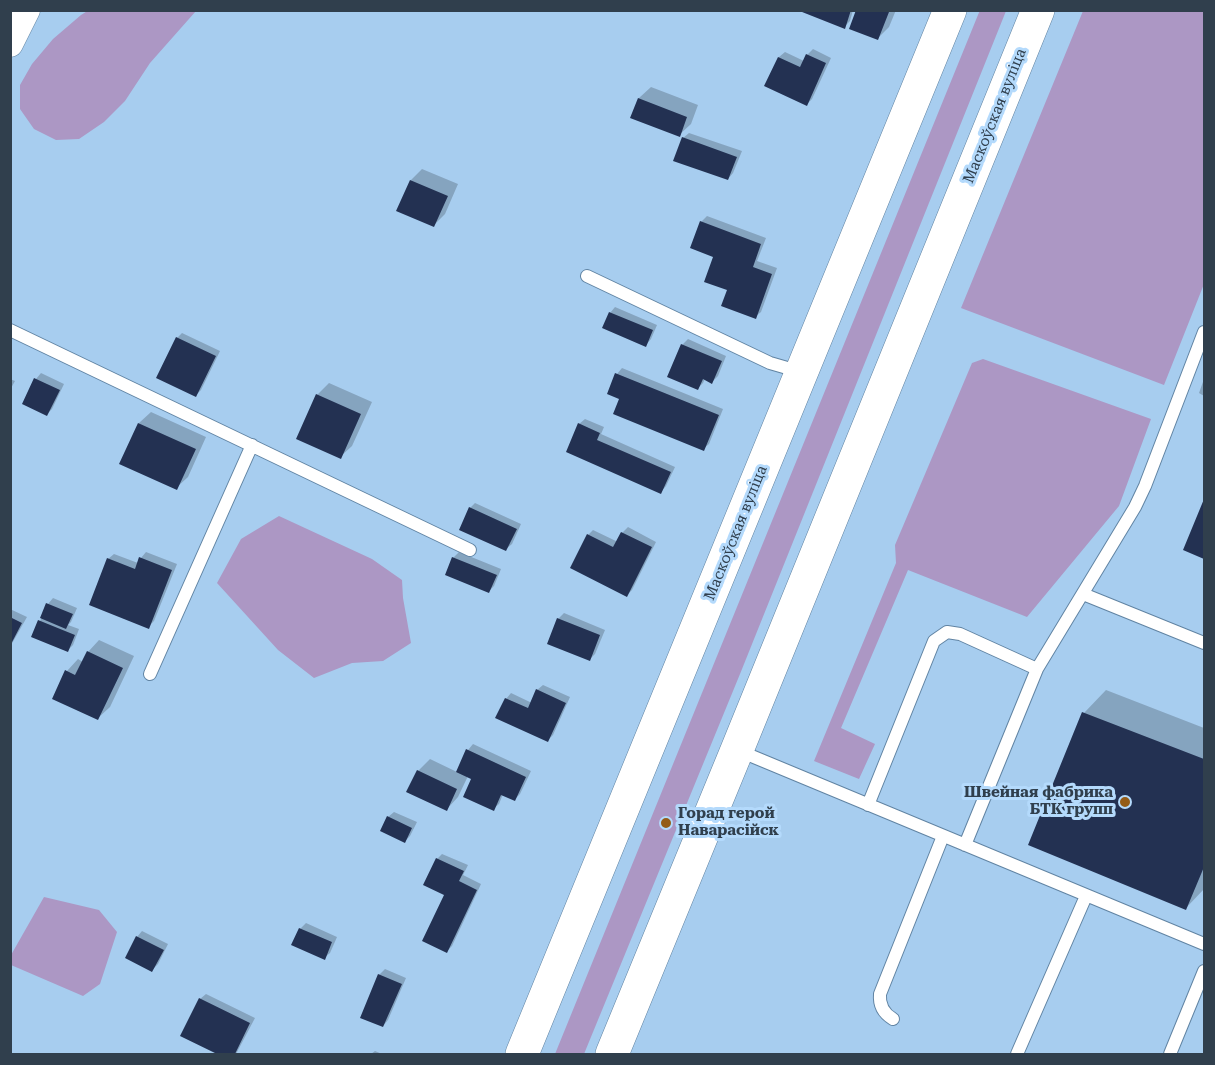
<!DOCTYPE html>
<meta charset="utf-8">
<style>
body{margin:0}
#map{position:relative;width:1215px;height:1065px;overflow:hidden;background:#a7cdef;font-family:"Roboto Serif",serif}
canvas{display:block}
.frame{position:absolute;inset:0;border:12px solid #303f4d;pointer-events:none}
</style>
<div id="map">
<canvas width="1215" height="1065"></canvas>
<div class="frame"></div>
</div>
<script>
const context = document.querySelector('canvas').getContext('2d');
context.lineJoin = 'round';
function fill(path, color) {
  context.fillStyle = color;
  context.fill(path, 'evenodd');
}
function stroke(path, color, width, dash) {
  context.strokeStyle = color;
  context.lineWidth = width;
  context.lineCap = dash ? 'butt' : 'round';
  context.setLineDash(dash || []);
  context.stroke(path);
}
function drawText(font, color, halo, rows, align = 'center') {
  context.font = font + ' "Roboto Serif",serif';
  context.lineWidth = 6;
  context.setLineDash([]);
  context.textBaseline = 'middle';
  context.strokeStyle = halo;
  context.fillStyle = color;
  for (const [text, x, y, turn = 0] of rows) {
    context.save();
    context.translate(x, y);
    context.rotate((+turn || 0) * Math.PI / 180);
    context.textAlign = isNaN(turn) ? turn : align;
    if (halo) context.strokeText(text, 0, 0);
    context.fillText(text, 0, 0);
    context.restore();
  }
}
fill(new Path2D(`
 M 89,10 L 196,11 L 150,63 L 125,101 L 104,122 L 79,139 L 56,140 L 34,129 L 20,109 L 20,85 L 32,64 L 53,39 L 81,15 Z
 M 980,10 L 1006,11 L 740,674 L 584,1054 L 555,1054 Z
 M 1083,11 L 1204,11 L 1204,284 L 1164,385 L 961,308 Z
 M 983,359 L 1151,419 L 1119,506 L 1027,617 L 908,570 L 841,728 L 875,744 L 859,779 L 814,761 L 896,563 L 895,545 L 972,363 Z
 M 279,516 L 372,559 L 402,580 L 403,598 L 411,643 L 383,661 L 352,663 L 314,678 L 278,650 L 217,583 L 241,539 Z
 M 44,897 L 99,910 L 117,932 L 100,984 L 83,996 L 11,965 L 11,955 Z`), '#ac97c4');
fill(new Path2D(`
 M 801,10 L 853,10 L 850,21 L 844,27 Z
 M 858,10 L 896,10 L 889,27 L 878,38 Z
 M 813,49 L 831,58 L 812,99 L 807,104 L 766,86 L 779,57 L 785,52 L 804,61 L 807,55 Z
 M 651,87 L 698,105 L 691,124 L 679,135 L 632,117 L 639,98 Z
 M 689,133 L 742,151 L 733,173 L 728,179 L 683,138 Z
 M 422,169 L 458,184 L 445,214 L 433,226 L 411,180 Z
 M 707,216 L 766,238 L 757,261 L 777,268 L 761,312 L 755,317 L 729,289 L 701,222 Z
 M 615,307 L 657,325 L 651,339 L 646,345 L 610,313 Z
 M 182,333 L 220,351 L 201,390 L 196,395 L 177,338 Z
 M 688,339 L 726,356 L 718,376 L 712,382 L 705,379 L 703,383 L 698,388 L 682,345 Z
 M 622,368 L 723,409 L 709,444 L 703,449 L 621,398 L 617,374 Z
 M 41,373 L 64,384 L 52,409 L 47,414 L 24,403 L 36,379 Z
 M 10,379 L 15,381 L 10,390 Z
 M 1204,379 L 1204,396 L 1199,393 Z
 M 329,383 L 372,402 L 352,446 L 340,457 L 317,395 Z
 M 151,412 L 206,437 L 188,477 L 176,488 L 139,423 Z
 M 585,419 L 604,427 L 601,434 L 675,467 L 666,486 L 661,492 L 568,451 L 579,424 Z
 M 475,503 L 521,524 L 512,544 L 506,549 L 470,508 Z
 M 1204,503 L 1204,557 L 1185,550 Z
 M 628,527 L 656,542 L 632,590 L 627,595 L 588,535 L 593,530 L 618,542 L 622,533 Z
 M 146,552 L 177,564 L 154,621 L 148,627 L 108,559 L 114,554 L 138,563 L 141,558 Z
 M 459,552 L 501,569 L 494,586 L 489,591 L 453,558 Z
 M 53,598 L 77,608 L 71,622 L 68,625 L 79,629 L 73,645 L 67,651 L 33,636 L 48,604 Z
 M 10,609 L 27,617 L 10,647 Z
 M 564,613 L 605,630 L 595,654 L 589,660 L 549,643 L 558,619 Z
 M 99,640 L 134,656 L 110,707 L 98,718 L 67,671 L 78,659 L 83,662 L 88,652 Z
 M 543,685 L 570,697 L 553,735 L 548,740 L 506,699 L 511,693 L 532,703 L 537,690 Z
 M 1106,690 L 1204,728 L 1204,889 L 1186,908 L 1030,844 L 1084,713 Z
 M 473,744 L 531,771 L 520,794 L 515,799 L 503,794 L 499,804 L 493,809 L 473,778 L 468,776 L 458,797 L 447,809 L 418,771 L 430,759 L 457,772 L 468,750 Z
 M 394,812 L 417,822 L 410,836 L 405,841 L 388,817 Z
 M 442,854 L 468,865 L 463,875 L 481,884 L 452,946 L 447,951 L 446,894 L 437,859 Z
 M 306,923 L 337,937 L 330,953 L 324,958 L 293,945 L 300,929 Z
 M 142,931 L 168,944 L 158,964 L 152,970 L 137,937 Z
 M 385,969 L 406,978 L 388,1020 L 383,1026 L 379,975 Z
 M 206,994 L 255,1018 L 236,1054 L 221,1054 L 182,1035 L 200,999 Z
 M 375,1051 L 382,1054 L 371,1054 Z`), '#0003');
fill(new Path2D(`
 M 797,10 L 851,10 L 845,29 Z
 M 856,10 L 884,10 L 889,12 L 878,40 L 849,29 Z
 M 806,54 L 826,63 L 807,106 L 764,86 L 778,57 L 800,67 Z
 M 638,98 L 687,117 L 680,137 L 630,118 Z
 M 682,137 L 737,157 L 728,180 L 673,161 Z
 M 410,180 L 448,196 L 434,227 L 396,211 Z
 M 700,221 L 761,244 L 753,267 L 772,274 L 756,319 L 721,306 L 727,290 L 704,282 L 713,257 L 690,248 Z
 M 609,312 L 653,330 L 646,347 L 602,328 Z
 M 176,337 L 216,356 L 196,397 L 156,378 Z
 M 681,344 L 722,361 L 712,384 L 703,379 L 698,390 L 667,377 Z
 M 615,373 L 719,415 L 704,451 L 613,414 L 619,399 L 607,394 Z
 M 34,378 L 60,390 L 47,416 L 22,404 Z
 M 316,394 L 361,414 L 341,459 L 296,439 Z
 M 138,423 L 196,449 L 177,490 L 119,464 Z
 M 578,423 L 600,433 L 597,440 L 671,472 L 661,494 L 566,452 Z
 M 1204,499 L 1204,559 L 1183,550 Z
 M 469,507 L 517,529 L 506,551 L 459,530 Z
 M 621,532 L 652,547 L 627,597 L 570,568 L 587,534 L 613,547 Z
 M 139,557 L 172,570 L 149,629 L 89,605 L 107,558 L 135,569 Z
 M 452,557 L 497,575 L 489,593 L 445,575 Z
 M 46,603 L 73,614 L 66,629 L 40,618 Z
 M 10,617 L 22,623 L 10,646 Z
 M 557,618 L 600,635 L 590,661 L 547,644 Z
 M 38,620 L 75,635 L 68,652 L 31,637 Z
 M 87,651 L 123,668 L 98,720 L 52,699 L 65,670 L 75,675 Z
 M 536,689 L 566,703 L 548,742 L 495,718 L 505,698 L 528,708 Z
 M 1082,712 L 1204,759 L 1204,867 L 1186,910 L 1028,845 Z
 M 466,749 L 526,777 L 515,801 L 501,795 L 494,811 L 463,797 L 471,779 L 456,772 Z
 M 417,770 L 457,789 L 447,811 L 406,792 Z
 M 387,816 L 412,828 L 405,843 L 380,831 Z
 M 436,858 L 464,871 L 459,881 L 477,890 L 447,953 L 422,941 L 444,895 L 423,885 Z
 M 299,928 L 332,942 L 325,960 L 291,945 Z
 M 136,936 L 164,950 L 152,972 L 125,958 Z
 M 378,974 L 402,984 L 383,1027 L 360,1018 Z
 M 199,998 L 250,1023 L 235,1054 L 217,1054 L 180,1036 Z`), '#233152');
const service = new Path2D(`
 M 587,276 L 770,363 L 801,372
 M 10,330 L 470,550
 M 1083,594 L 1204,643
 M 1037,669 L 1135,507 L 1145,486 L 1204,332
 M 150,674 L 252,445
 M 737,750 L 1204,944
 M 868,805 L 934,641 L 947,632 L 960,634 L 1037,669 L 965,845
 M 893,1019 C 883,1013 879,1005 880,994 L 943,836
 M 1017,1054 L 1086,896
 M 1170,1054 L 1204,971`);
const minor = new Path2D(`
 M 10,44 L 27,10`);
const primary = new Path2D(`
 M 522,1054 L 950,10
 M 612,1054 L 737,750 L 1038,10`);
stroke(service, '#6184a3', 14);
stroke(minor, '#6184a3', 27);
stroke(primary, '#6184a3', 34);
stroke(service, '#fff', 12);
stroke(minor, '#fff', 26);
stroke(primary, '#fff', 33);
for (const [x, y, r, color] of [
 [1125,802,6,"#945c17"],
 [666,823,6,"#945c17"]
]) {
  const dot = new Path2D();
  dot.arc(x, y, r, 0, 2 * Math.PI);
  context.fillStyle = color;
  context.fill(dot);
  stroke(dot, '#b4dafc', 2);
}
drawText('15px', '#303f4d', '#b4dafc', [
 ["Маскоўская вуліца",995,116,-68],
 ["Маскоўская вуліца",736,533,-68]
]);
drawText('bold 15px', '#303f4d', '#b4dafc', [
 ["Швейная фабрика",1113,793],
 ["БТК групп",1113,810],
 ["Горад герой",678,814,"left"],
 ["Наварасійск",678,831,"left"]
], 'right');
</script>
